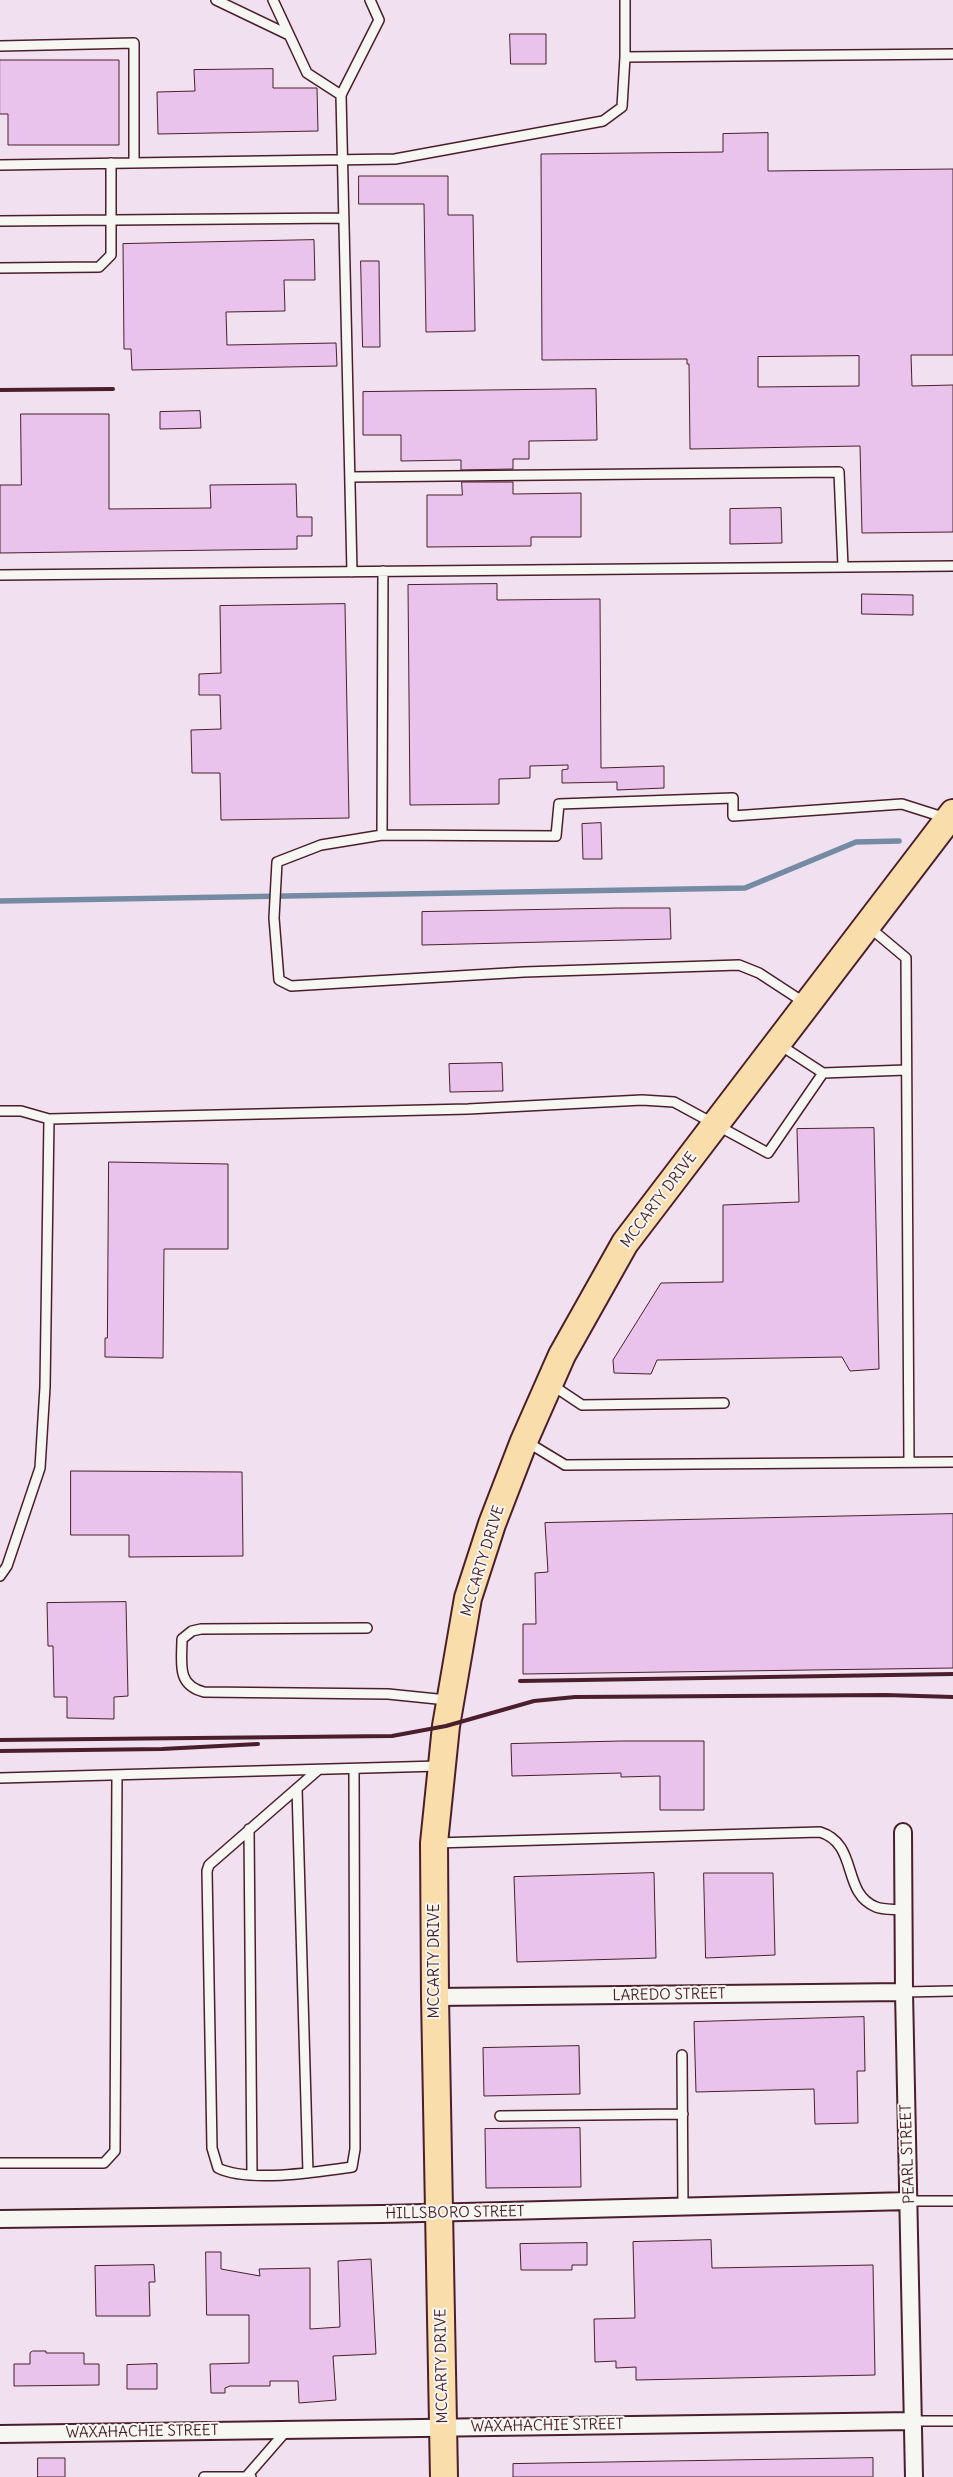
<!DOCTYPE html>
<style>
body{margin:0}
canvas{display:block;background:#f4ecf1}
</style>
<canvas width="953" height="2477"></canvas>
<script>
const context = document.querySelector('canvas').getContext('2d');
context.lineJoin = 'round';
function fill(path, color) {
  context.fillStyle = color;
  context.fill(path, 'evenodd');
}
function stroke(path, color, width, dash) {
  context.strokeStyle = color;
  context.lineWidth = width;
  context.lineCap = dash ? 'butt' : 'round';
  context.setLineDash(dash || []);
  context.stroke(path);
}
function drawText(font, color, halo, rows, align = 'center') {
  context.font = font + ' Delius,sans-serif';
  context.lineWidth = 4;
  context.setLineDash([]);
  context.textBaseline = 'middle';
  context.strokeStyle = halo;
  context.fillStyle = color;
  for (const [text, x, y, turn = 0] of rows) {
    context.save();
    context.translate(x, y);
    context.rotate((+turn || 0) * Math.PI / 180);
    context.textAlign = isNaN(turn) ? turn : align;
    if (halo) context.strokeText(text, 0, 0);
    context.fillText(text, 0, 0);
    context.restore();
  }
}
fill(new Path2D(`
 M 0,0 L 953,0 L 953,2477 L 0,2477 Z`), '#f1e0f0');
stroke(new Path2D(`
 M 0,901 L 745,888 L 856,842 L 899,841`), '#758aa3', 5.5);
const building = new Path2D(`
 M 510,34 L 546,34 L 546,64 L 511,64 Z
 M 0,60 L 119,60 L 119,145 L 8,145 L 8,114 L 0,114 Z
 M 273,69 L 273,88 L 317,88 L 318,131 L 158,134 L 157,92 L 195,91 L 194,70 Z
 M 768,133 L 768,171 L 953,169 L 953,355 L 911,355 L 912,386 L 953,385 L 953,532 L 862,533 L 860,446 L 690,449 L 689,364 L 687,364 L 687,359 L 542,360 L 541,154 L 723,152 L 723,134 ZM 859,356 L 859,386 L 758,387 L 758,357 Z
 M 359,176 L 448,176 L 448,215 L 473,215 L 475,331 L 426,332 L 424,204 L 359,204 Z
 M 314,240 L 315,280 L 284,280 L 285,311 L 226,312 L 227,345 L 336,343 L 337,366 L 132,370 L 131,349 L 124,349 L 123,244 Z
 M 361,261 L 379,261 L 380,347 L 363,347 Z
 M 596,389 L 597,440 L 529,441 L 529,459 L 513,459 L 513,469 L 461,470 L 461,460 L 401,461 L 401,435 L 363,435 L 363,392 Z
 M 200,411 L 201,428 L 160,429 L 160,412 Z
 M 21,414 L 109,414 L 109,509 L 211,508 L 210,485 L 296,484 L 297,517 L 312,517 L 312,536 L 297,536 L 297,549 L 0,553 L 0,485 L 21,485 Z
 M 462,482 L 513,482 L 513,494 L 581,493 L 581,537 L 531,537 L 531,546 L 427,547 L 427,495 L 462,495 Z
 M 781,508 L 782,543 L 730,544 L 730,509 Z
 M 497,584 L 497,600 L 600,599 L 601,768 L 664,766 L 664,788 L 617,790 L 617,782 L 562,783 L 562,770 L 568,769 L 568,765 L 530,766 L 530,778 L 499,779 L 499,804 L 410,805 L 408,585 Z
 M 862,594 L 913,595 L 913,615 L 862,614 Z
 M 345,604 L 349,818 L 221,820 L 220,773 L 192,773 L 191,730 L 221,729 L 220,695 L 199,695 L 199,674 L 221,673 L 220,606 Z
 M 601,823 L 602,859 L 583,859 L 582,824 Z
 M 619,908 L 670,908 L 671,939 L 422,945 L 422,912 Z
 M 502,1063 L 503,1091 L 450,1092 L 449,1064 Z
 M 874,1128 L 879,1369 L 850,1371 L 842,1357 L 657,1360 L 651,1374 L 614,1373 L 613,1360 L 661,1283 L 723,1282 L 723,1205 L 799,1202 L 797,1129 Z
 M 109,1162 L 228,1164 L 228,1249 L 164,1249 L 163,1358 L 105,1357 L 105,1338 L 107,1338 Z
 M 71,1471 L 242,1472 L 243,1556 L 129,1557 L 129,1535 L 71,1535 Z
 M 953,1514 L 953,1668 L 523,1674 L 523,1624 L 536,1624 L 535,1573 L 548,1572 L 545,1523 Z
 M 126,1602 L 128,1696 L 114,1697 L 114,1719 L 67,1718 L 67,1697 L 54,1697 L 53,1646 L 48,1646 L 47,1603 Z
 M 621,1741 L 704,1741 L 704,1810 L 660,1810 L 660,1776 L 621,1777 L 621,1773 L 512,1776 L 511,1744 Z
 M 654,1873 L 656,1958 L 517,1962 L 514,1877 Z
 M 704,1873 L 773,1873 L 775,1955 L 706,1958 Z
 M 864,2017 L 865,2071 L 857,2071 L 858,2123 L 815,2124 L 814,2089 L 696,2092 L 694,2022 Z
 M 579,2046 L 580,2094 L 484,2096 L 483,2048 Z
 M 580,2128 L 581,2187 L 486,2188 L 485,2129 Z
 M 711,2240 L 712,2268 L 873,2265 L 875,2375 L 636,2380 L 636,2367 L 616,2368 L 616,2361 L 595,2362 L 594,2319 L 635,2318 L 633,2242 Z
 M 587,2243 L 587,2265 L 572,2265 L 572,2270 L 521,2270 L 520,2244 Z
 M 206,2252 L 221,2252 L 221,2269 L 260,2276 L 259,2269 L 310,2268 L 310,2329 L 340,2327 L 338,2261 L 371,2259 L 376,2354 L 333,2356 L 336,2400 L 299,2403 L 298,2381 L 270,2381 L 270,2386 L 230,2386 L 225,2388 L 225,2393 L 211,2393 L 210,2364 L 249,2363 L 249,2315 L 207,2315 Z
 M 154,2265 L 155,2282 L 149,2282 L 150,2316 L 96,2316 L 95,2266 Z
 M 33,2351 L 46,2351 L 46,2353 L 84,2353 L 84,2364 L 99,2364 L 99,2385 L 14,2386 L 14,2364 L 30,2364 L 30,2353 Z
 M 157,2364 L 157,2389 L 127,2389 L 127,2365 Z
 M 38,2458 L 65,2458 L 65,2477 L 38,2477 Z
 M 873,2458 L 873,2477 L 513,2477 L 513,2464 Z`);
fill(building, '#eac3ec');
stroke(building, '#4a1f2b', 1);
const service = new Path2D(`
 M 216,0 L 289,35
 M 273,0 L 307,73 L 341,95
 M 625,0 L 625,57
 M 0,46 L 134,43 L 134,162
 M 0,165 L 395,159 L 603,121 L 622,107 L 625,57 L 953,54
 M 0,221 L 344,218
 M 0,268 L 99,267 L 111,255 L 111,163
 M 350,477 L 839,472 L 843,567
 M 383,571 L 382,835 L 556,836 L 559,804 L 733,798 L 733,816 L 902,804 L 946,818
 M 352,572 L 341,95 L 379,20 L 370,0
 M 0,575 L 953,566
 M 382,835 L 321,845 L 277,862 L 274,918 L 279,980 L 291,986 L 524,972 L 739,965 L 759,973 L 805,1003
 M 869,927 L 906,958 L 909,1462
 M 780,1045 L 823,1073 L 906,1070
 M 0,1111 L 21,1111 L 49,1119 L 45,1387 L 40,1468 L 7,1566 L 0,1576
 M 49,1119 L 468,1109 L 642,1100 L 674,1102 L 768,1153 L 823,1073
 M 552,1385 L 582,1405 L 724,1403
 M 527,1442 L 565,1465 L 953,1462
 M 367,1628 L 201,1629 L 192,1631 L 182,1639 C 182,1663 176,1685 204,1692 L 388,1694 L 447,1700
 M 318,1770 L 209,1865 L 207,1871 L 212,2148 L 218,2168 C 248,2183 318,2172 352,2167 L 355,2149 L 354,1769
 M 0,1778 L 439,1766
 M 297,1788 L 308,2173
 M 249,1829 L 252,2174
 M 435,1843 L 820,1832 C 859,1844 841,1893 876,1907 C 883,1910 895,1909 903,1910
 M 904,1992 L 953,1991
 M 682,2055 L 683,2207
 M 500,2116 L 683,2114
 M 0,2163 L 104,2163 L 115,2151 L 117,1775
 M 910,2201 L 953,2201
 M 913,2421 L 953,2421
 M 247,2476 L 287,2430
 M 204,2477 L 251,2477`);
const minor = new Path2D(`
 M 903,1832 L 904,1992 L 914,2477
 M 435,1997 L 904,1992
 M 0,2219 L 382,2214 L 910,2201
 M 0,2434 L 913,2421`);
const primary = new Path2D(`
 M 444,2477 L 435,1997 L 434,1843 L 446,1726 L 468,1598 L 492,1524 L 524,1441 L 562,1355 L 625,1243 L 953,813`);
stroke(service, '#4a1f2b', 12);
stroke(minor, '#4a1f2b', 20);
stroke(primary, '#4a1f2b', 30);
stroke(service, '#f6f6f2', 9);
stroke(minor, '#f6f6f2', 16);
stroke(primary, '#f9deab', 26);
stroke(new Path2D(`
 M 0,390 L 113,389
 M 520,1681 L 953,1674
 M 0,1740 L 392,1736 L 446,1726 L 534,1701 L 575,1697 L 886,1695 L 953,1697
 M 0,1751 L 162,1749 L 258,1744`), '#4a1f2b', 4);
drawText('15px', '#4a1f2b', '#f6f6f2', [
 ["MCCARTY DRIVE",659,1200,-53],
 ["MCCARTY DRIVE",483,1561,-73],
 ["MCCARTY DRIVE",435,1961,-90],
 ["LAREDO STREET",669,1995,-1],
 ["PEARL STREET",908,2154,-92],
 ["HILLSBORO STREET",455,2213,-1],
 ["MCCARTY DRIVE",442,2366,-91],
 ["WAXAHACHIE STREET",547,2426,-1],
 ["WAXAHACHIE STREET",142,2432,-1]
]);
</script>
